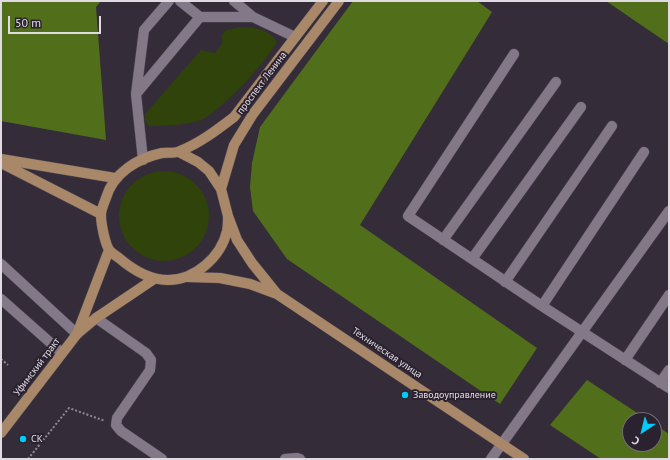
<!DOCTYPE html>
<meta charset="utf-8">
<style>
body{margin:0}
#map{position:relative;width:670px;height:460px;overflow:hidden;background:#352c39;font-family:"PT Sans",sans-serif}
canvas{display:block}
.frame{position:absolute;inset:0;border:2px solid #e0dbe3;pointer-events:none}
.north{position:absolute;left:622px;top:412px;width:40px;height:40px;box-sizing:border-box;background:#2b222f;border:1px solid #736c77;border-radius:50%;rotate:215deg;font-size:11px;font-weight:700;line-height:16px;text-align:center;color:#e0dbe3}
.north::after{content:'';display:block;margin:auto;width:14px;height:18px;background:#00cbf9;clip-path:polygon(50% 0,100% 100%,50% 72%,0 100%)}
.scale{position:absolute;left:8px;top:16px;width:93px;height:18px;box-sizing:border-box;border:2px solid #e0dbe3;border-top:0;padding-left:5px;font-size:12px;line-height:14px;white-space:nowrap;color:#e0dbe3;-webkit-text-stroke:3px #2b222f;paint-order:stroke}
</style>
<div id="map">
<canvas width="670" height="460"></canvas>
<div class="frame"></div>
<div class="north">С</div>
<div class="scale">50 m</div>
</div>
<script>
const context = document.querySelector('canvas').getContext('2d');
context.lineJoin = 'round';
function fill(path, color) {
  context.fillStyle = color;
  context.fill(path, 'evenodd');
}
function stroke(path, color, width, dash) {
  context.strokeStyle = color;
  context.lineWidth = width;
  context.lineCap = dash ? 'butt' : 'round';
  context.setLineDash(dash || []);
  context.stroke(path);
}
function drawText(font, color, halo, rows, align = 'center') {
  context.font = font + ' "PT Sans",sans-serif';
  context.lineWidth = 4;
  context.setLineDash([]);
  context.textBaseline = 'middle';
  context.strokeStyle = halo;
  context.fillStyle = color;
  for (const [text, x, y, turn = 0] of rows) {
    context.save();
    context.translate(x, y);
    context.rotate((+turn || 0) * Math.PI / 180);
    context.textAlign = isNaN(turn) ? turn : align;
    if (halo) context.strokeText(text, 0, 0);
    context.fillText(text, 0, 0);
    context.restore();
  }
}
fill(new Path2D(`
 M 241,27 C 255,28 268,28 277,42 C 261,67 241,89 218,108 C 213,112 207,118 201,120 C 184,126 166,125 149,126 L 145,121 L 145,114 L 201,50 L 215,53 L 223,42 L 221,37 L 226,30 Z
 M119 216a45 45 0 1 1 90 0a45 45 0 1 1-90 0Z`), '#2f430b');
fill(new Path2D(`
 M 1,1 L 101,1 L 96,7 L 106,140 L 1,121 Z
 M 353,1 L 477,1 L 492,12 L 360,225 L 537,348 L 500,404 L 287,259 L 253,211 L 250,187 L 252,163 L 260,127 Z
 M 606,1 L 669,1 L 669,44 Z
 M 587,380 L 648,420 L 630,420 L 630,444 L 654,444 L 654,424 L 669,434 L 669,459 L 601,459 L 550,425 Z`), '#516f1b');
const minor = new Path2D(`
 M 180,1 L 200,17
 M 234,1 L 253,17
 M 514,54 L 408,216 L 542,306 L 669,388
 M 136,94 L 144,30 L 169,1
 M 143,160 L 136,94 L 200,17 L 253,17 L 295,37
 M 443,240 L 556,82
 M 472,259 L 581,107
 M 1,264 L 77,334
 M 505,282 L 612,126
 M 1,299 L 62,353
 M 542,306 L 644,152
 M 96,318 L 146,353 L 151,360 L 150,370 L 117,418 L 116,425 L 121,431 L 162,459
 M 625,360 L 669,295
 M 660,383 L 669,370
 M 285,459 L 297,458 L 300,459
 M 491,459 L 669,211`);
const major = new Path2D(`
 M 179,152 L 198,162 L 209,171 L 221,189 L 228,216 L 237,240 L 252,263 L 277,294
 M 1,159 L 115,178
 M 1,163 L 101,214
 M 221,189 L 234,145 L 253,114 L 339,1
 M 228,216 C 228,221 228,226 227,231 C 221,257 195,280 168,280 C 149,280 133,270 119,258 C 116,256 112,253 110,251 C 105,245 101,223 101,215 C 101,210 104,203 106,198 C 113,173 138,158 162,153 C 168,152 175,154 180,151 C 200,143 217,130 234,117 L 323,1
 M 187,277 L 220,278 L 250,284 L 277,294 L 524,459
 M 77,334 L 109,250
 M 1,433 L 77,334 L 96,318 L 154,279`);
stroke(minor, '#504853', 11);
stroke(major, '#504853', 11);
stroke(new Path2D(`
 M 1,359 L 8,365
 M 28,459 L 69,408 L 105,421`), '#918a94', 2, [2, 2]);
stroke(minor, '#837888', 10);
stroke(major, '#a88868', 10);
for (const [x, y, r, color] of [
 [405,395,4,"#00cbf9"],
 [23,439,4,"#00cbf9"]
]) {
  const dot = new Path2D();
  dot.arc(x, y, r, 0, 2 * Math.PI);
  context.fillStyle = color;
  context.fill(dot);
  stroke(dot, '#2b222f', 1.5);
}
drawText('10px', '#e0dbe3', '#2b222f', [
 ["проспект Ленина",262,83,-53],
 ["Техническая улица",387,353,34],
 ["Уфимский тракт",37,367,-53]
]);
drawText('10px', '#e0dbe3', '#2b222f', [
 ["Заводоуправление",413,395],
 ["СК",31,439]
], 'left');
</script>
